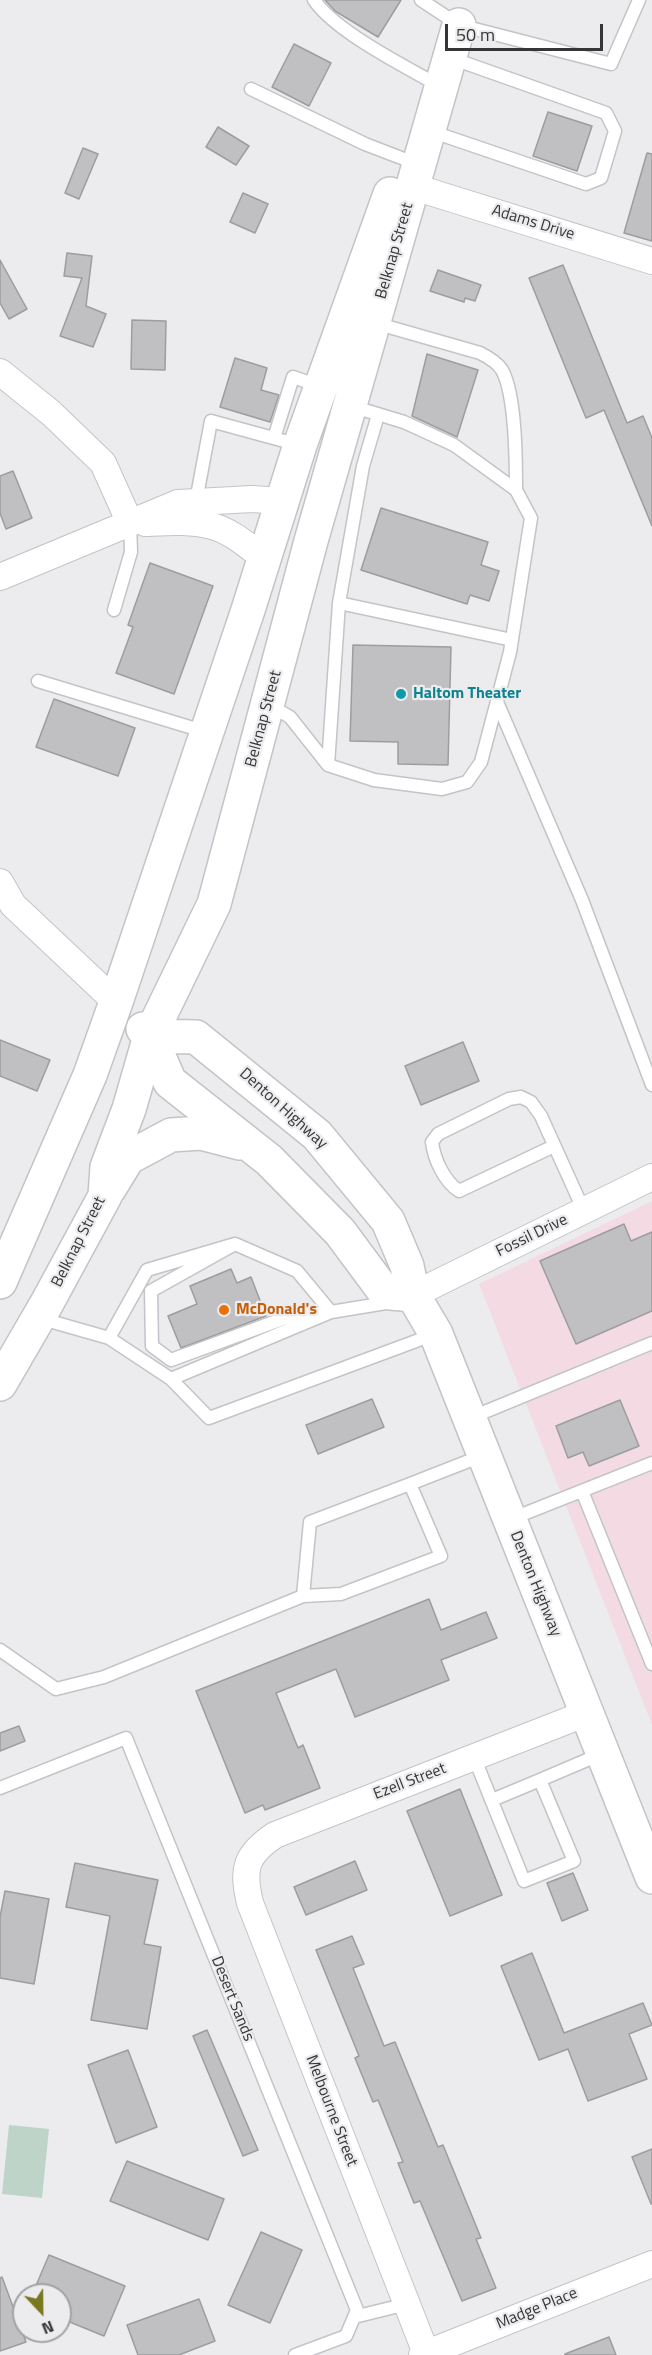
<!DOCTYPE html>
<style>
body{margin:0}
#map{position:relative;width:652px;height:2355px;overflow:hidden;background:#ececef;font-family:"Titillium Web",sans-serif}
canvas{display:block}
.north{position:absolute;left:12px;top:2283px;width:60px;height:60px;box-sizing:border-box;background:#ececef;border:2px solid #a3a3a5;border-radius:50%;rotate:158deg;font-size:16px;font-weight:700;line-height:24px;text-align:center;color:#353637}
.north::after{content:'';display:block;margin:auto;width:21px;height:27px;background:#78781f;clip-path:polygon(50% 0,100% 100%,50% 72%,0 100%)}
.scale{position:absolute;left:445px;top:24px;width:158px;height:27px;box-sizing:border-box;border:3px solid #353637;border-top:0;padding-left:8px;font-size:18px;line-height:21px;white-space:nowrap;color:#353637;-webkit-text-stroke:4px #ececef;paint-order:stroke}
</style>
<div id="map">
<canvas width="652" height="2355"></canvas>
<div class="north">N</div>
<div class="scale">50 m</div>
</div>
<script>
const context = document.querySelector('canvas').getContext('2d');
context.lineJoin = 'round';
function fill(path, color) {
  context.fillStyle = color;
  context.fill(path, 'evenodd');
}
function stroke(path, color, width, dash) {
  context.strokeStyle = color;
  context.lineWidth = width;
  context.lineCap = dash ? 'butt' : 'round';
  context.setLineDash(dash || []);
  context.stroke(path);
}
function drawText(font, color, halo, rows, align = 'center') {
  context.font = font + ' "Titillium Web",sans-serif';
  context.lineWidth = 4.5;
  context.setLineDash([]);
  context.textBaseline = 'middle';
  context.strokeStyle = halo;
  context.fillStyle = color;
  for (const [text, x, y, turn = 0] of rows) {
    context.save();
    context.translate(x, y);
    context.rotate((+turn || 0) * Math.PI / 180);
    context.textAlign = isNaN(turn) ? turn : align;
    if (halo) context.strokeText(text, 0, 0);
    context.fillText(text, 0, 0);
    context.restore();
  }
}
fill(new Path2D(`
 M 652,1201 L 652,1725 L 479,1284 Z`), '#f4dbe3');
fill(new Path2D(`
 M 9,2125 L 49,2129 L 42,2198 L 2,2194 Z`), '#bed4c8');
const building = new Path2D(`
 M 325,0 L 401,0 L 378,37 L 335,11 Z
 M 294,44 L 331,63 L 309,106 L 272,87 Z
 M 548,112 L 592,126 L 577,171 L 533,156 Z
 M 218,127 L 249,146 L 236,165 L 206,147 Z
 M 83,148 L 98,154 L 79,199 L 65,193 Z
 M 647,153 L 652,154 L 652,241 L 624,233 Z
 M 243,193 L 268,204 L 255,233 L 230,222 Z
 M 67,253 L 92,256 L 86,306 L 106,314 L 93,347 L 60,336 L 82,278 L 64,276 Z
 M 0,260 L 27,309 L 9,319 L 0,303 Z
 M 563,265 L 627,423 L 643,416 L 652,438 L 652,526 L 604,410 L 586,418 L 529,278 Z
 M 438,270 L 481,285 L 475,301 L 465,298 L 464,302 L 430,291 Z
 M 132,320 L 166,321 L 165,370 L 131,369 Z
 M 427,354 L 478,370 L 457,437 L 412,416 Z
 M 235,358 L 267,368 L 261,390 L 279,395 L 270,422 L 220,407 Z
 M 13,471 L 32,518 L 6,529 L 0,513 L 0,476 Z
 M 381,508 L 488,542 L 481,565 L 499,571 L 489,601 L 470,595 L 467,604 L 361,570 Z
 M 150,563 L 213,586 L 174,694 L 116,673 L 133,627 L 128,625 Z
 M 353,645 L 451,647 L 448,765 L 398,764 L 398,742 L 350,741 Z
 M 54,699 L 135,728 L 118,776 L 36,747 Z
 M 0,1040 L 50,1060 L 37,1091 L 0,1076 Z
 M 463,1042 L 479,1081 L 421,1105 L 405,1066 Z
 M 624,1224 L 631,1241 L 652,1232 L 652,1311 L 576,1344 L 540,1261 Z
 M 231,1269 L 237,1283 L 251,1277 L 266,1316 L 181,1348 L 168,1316 L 197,1304 L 190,1286 Z
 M 372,1399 L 384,1427 L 318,1454 L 306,1425 Z
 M 620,1400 L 639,1446 L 589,1466 L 583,1452 L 568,1458 L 556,1426 Z
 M 429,1599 L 441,1630 L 486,1612 L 497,1638 L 441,1660 L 449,1680 L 355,1717 L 336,1669 L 276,1693 L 298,1748 L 303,1745 L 320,1788 L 265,1810 L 263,1805 L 245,1813 L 196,1691 Z
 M 19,1726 L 25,1741 L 0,1751 L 0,1733 Z
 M 460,1789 L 502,1895 L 450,1916 L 407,1811 Z
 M 355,1861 L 367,1890 L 306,1915 L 294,1887 Z
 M 75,1863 L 158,1880 L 144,1944 L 161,1947 L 147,2029 L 91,2020 L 110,1916 L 66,1907 Z
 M 573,1873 L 588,1910 L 562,1921 L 547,1883 Z
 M 5,1891 L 49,1899 L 34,1984 L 0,1978 L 0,1917 Z
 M 352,1936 L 364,1964 L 353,1968 L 384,2046 L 395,2042 L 438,2147 L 443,2145 L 481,2238 L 476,2239 L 496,2288 L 462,2301 L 420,2201 L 414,2203 L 398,2163 L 403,2162 L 378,2100 L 373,2102 L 355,2058 L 359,2056 L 316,1950 Z
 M 532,1953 L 564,2033 L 643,2003 L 652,2025 L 629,2034 L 647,2079 L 588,2101 L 568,2049 L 539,2060 L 501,1966 Z
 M 207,2030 L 258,2150 L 243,2156 L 193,2036 Z
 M 128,2050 L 157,2127 L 116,2143 L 88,2065 Z
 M 652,2149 L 652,2204 L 651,2204 L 632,2157 Z
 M 127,2161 L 224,2199 L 208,2240 L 110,2201 Z
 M 261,2232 L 302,2250 L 270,2323 L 228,2305 Z
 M 49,2255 L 125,2286 L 104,2336 L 60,2318 L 60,2295 L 32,2295 Z
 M 2,2277 L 26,2342 L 0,2351 L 0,2278 Z
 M 199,2299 L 215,2341 L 179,2355 L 138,2355 L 127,2325 Z
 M 609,2337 L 616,2355 L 565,2355 L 565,2354 Z`);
fill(building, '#c0c0c3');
stroke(building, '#9c9d9f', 1.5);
const service = new Path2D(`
 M 314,0 C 335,31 402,65 436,84
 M 421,0 L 459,25 L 611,64 L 639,0
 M 251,89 L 365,144 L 404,159
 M 430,131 L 586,184 L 601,178 L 615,131 L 606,113 L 451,58
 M 375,323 L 480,353 C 488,357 497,362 502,370 C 516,395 516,461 516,490
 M 378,415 L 363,466 L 339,603 L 512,640
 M 274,438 L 293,377 L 319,386
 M 196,501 L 211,421 L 299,445
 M 114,610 L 131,552 L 130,523
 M 38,681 L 206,732
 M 497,702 L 582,900 L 652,1085
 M 269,705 L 290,717 L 328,765 L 374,780 L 442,789 L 467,782 L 481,762 L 510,652 L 531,518 L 516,490 L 454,445 L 404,422 L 351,406
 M 328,765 L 339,603
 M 554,1146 L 459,1191 C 444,1181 434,1159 432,1142 L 438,1134 L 509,1099 L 521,1097 L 531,1102 L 541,1116 L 584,1211
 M 235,1244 L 151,1291 L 152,1346 L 171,1360 L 296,1314 L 321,1313
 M 39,1318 L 109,1338 L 171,1379 L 331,1312 L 392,1302
 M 109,1338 L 147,1270 L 235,1244 L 297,1271 L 331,1312
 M 171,1379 L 209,1418 L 435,1334
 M 470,1418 L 652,1343
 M 410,1484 L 484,1455
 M 582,1491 L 652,1664
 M 511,1519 L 652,1463
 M 0,1650 L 56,1689 L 104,1677 L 303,1596 L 341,1594 L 441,1556 L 410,1484 L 310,1522 L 303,1596
 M 474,1757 L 524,1881 L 574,1861 L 540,1780 L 601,1754
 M 0,1788 L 126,1738 L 357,2310 L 346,2336 L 295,2355
 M 492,1800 L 540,1780
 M 354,2317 L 407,2304`);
const minor = new Path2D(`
 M 414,187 L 652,261
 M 0,372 L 51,413 L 103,463 L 130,523
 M 145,523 C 167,522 190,520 212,526 C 231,531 248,546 264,558
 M 0,577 L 178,503 L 252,499 L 282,501
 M 0,882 L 13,905 L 116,1002
 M 413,1295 L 652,1177
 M 426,2353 L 250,1903 C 242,1869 245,1855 275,1835 L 587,1713
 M 422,2355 L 652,2264`);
const primary = new Path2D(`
 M 143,1029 L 150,1036 L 170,1082 L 269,1160 L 340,1232 L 383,1290 L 391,1293 L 413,1295
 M 150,1036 L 196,1037 L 317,1135 L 388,1221 L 407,1266 L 413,1295 L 436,1334 L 652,1877
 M 109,1189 L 128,1158 L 171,1135 L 201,1133 L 240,1143
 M 0,1282 L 90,1075 L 116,1002 L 248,610 L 300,445 L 390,194
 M 0,1384 L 47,1303 L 105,1196 L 107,1167 L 129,1109 L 150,1036 L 214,904 L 311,541 L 459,25`);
stroke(service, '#c3c4c7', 15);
stroke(minor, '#c3c4c7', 28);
stroke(primary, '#c3c4c7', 36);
stroke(service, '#fff', 12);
stroke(minor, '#fff', 26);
stroke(primary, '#fff', 33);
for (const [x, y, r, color] of [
 [401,694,6,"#0f9aa8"],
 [224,1310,6,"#e8710a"]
]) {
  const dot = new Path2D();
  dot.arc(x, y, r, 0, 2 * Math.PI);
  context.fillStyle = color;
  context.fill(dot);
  stroke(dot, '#ececef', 2);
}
drawText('16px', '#353637', '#ececef', [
 ["Adams Drive",533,223,17],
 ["Belknap Street",395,251,-74],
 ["Belknap Street",264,719,-75],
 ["Denton Highway",283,1109,42],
 ["Fossil Drive",532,1236,-26],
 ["Belknap Street",79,1242,-63],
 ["Denton Highway",535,1584,68],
 ["Ezell Street",410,1782,-21],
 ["Desert Sands",232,1999,68],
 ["Melbourne Street",331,2111,69],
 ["Madge Place",537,2309,-22]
]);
drawText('bold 16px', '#0d838f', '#ececef', [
 ["Haltom Theater",413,694]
], 'left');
drawText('bold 16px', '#c56008', '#ececef', [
 ["McDonald's",236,1310]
], 'left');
</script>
